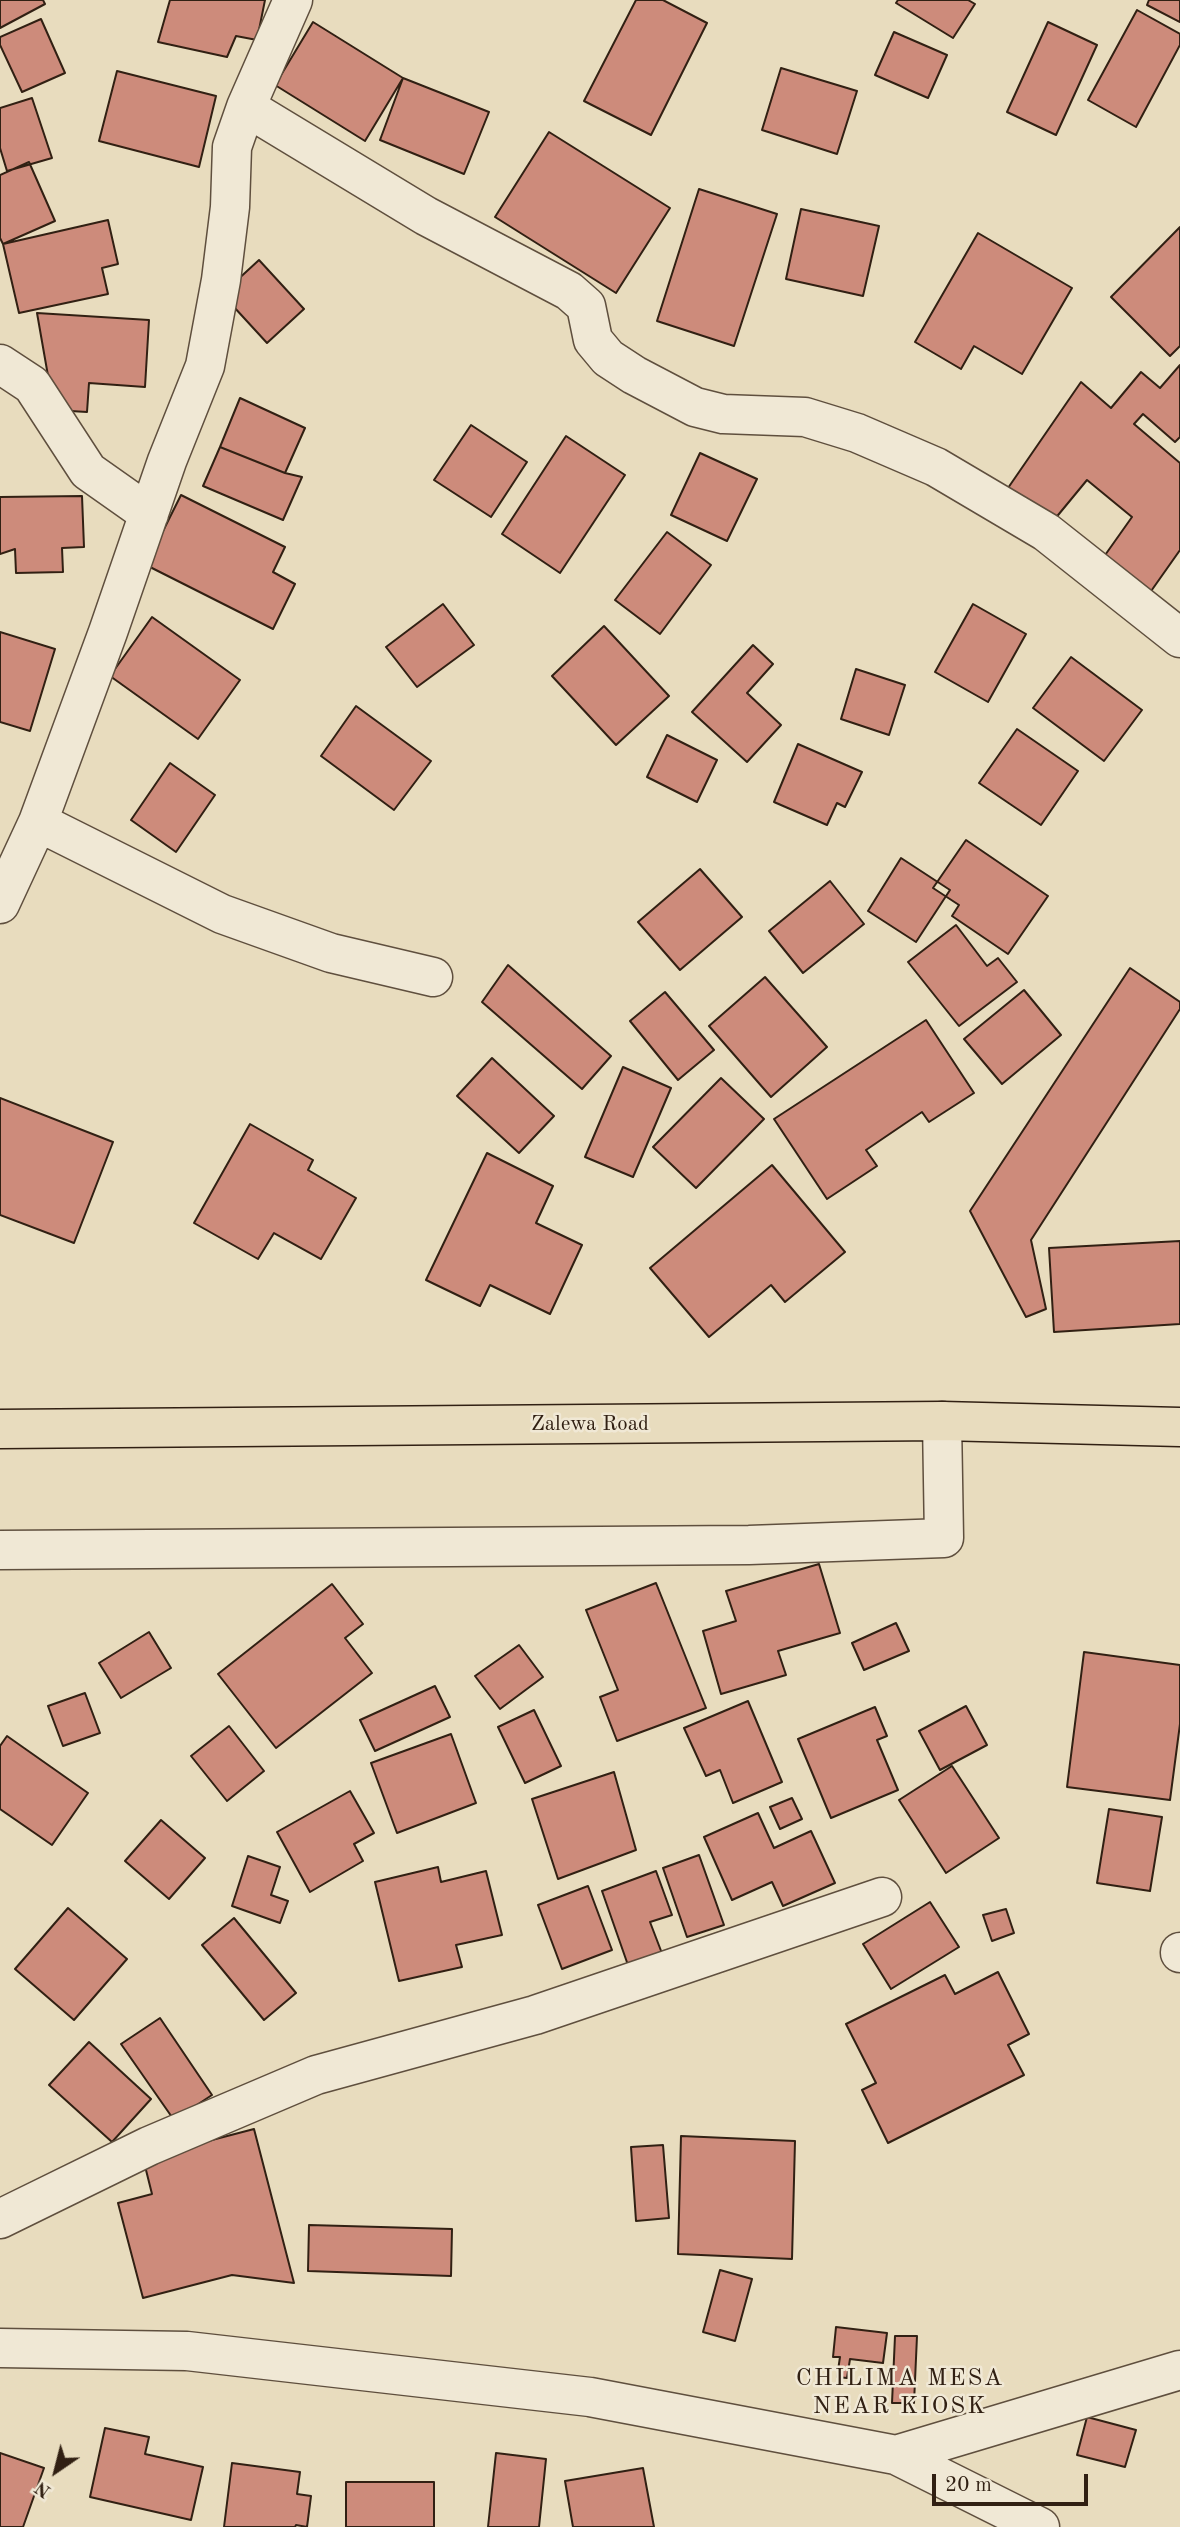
<!DOCTYPE html>
<style>
body{margin:0}
#map{position:relative;width:1180px;height:2527px;overflow:hidden;background:#e8dcbe;font-family:"Old Standard TT",serif}
canvas{display:block}
.north{position:absolute;left:21px;top:2436px;width:70px;height:70px;-webkit-text-stroke:5px #f0e8d5;paint-order:stroke;rotate:215deg;font-size:19px;font-weight:700;line-height:28px;text-align:center;color:#312013}
.north::after{content:'';display:block;margin:auto;width:24px;height:32px;background:#312013;clip-path:polygon(50% 0,100% 100%,50% 72%,0 100%)}
.scale{position:absolute;left:932px;top:2474px;width:156px;height:32px;box-sizing:border-box;border:4px solid #312013;border-top:0;padding-left:9px;font-size:21px;line-height:24px;white-space:nowrap;color:#312013;-webkit-text-stroke:5px #f0e8d5;paint-order:stroke}
</style>
<div id="map">
<canvas width="1180" height="2527"></canvas>
<div class="north">N</div>
<div class="scale">20 m</div>
</div>
<script>
const context = document.querySelector('canvas').getContext('2d');
context.lineJoin = 'round';
function fill(path, color) {
  context.fillStyle = color;
  context.fill(path, 'evenodd');
}
function stroke(path, color, width, dash) {
  context.strokeStyle = color;
  context.lineWidth = width;
  context.lineCap = dash ? 'butt' : 'round';
  context.setLineDash(dash || []);
  context.stroke(path);
}
function drawText(font, color, halo, rows, align = 'center') {
  context.font = font + ' "Old Standard TT",serif';
  context.lineWidth = 5;
  context.setLineDash([]);
  context.textBaseline = 'middle';
  context.strokeStyle = halo;
  context.fillStyle = color;
  for (const [text, x, y, turn = 0] of rows) {
    context.save();
    context.translate(x, y);
    context.rotate((+turn || 0) * Math.PI / 180);
    context.textAlign = isNaN(turn) ? turn : align;
    if (halo) context.strokeText(text, 0, 0);
    context.fillText(text, 0, 0);
    context.restore();
  }
}
const building = new Path2D(`
 M 0,0 L 43,0 L 45,4 L 0,28 Z
 M 170,0 L 265,0 L 257,40 L 236,36 L 227,57 L 158,42 Z
 M 636,0 L 663,0 L 707,23 L 651,135 L 584,101 Z
 M 898,0 L 968,0 L 975,4 L 953,38 L 896,3 Z
 M 1149,0 L 1180,0 L 1180,22 L 1147,5 Z
 M 1137,10 L 1180,34 L 1180,45 L 1136,127 L 1088,100 Z
 M 41,19 L 65,73 L 22,92 L 0,45 L 0,37 Z
 M 313,22 L 403,78 L 365,141 L 275,85 Z
 M 1048,22 L 1097,45 L 1056,135 L 1007,112 Z
 M 894,32 L 947,55 L 928,98 L 875,75 Z
 M 781,68 L 857,91 L 837,154 L 762,130 Z
 M 117,71 L 216,96 L 199,167 L 99,141 Z
 M 403,78 L 489,112 L 464,174 L 380,140 Z
 M 32,98 L 52,158 L 7,171 L 0,148 L 0,108 Z
 M 549,132 L 670,208 L 616,293 L 495,217 Z
 M 29,162 L 55,221 L 3,244 L 0,238 L 0,175 Z
 M 699,189 L 777,214 L 734,346 L 657,321 Z
 M 801,209 L 879,226 L 863,296 L 786,279 Z
 M 108,220 L 118,264 L 102,268 L 108,294 L 19,313 L 3,244 Z
 M 1180,227 L 1180,346 L 1170,356 L 1111,297 Z
 M 978,233 L 1072,288 L 1022,374 L 974,346 L 961,369 L 915,342 Z
 M 259,260 L 304,309 L 267,343 L 222,294 Z
 M 37,313 L 149,320 L 145,387 L 89,383 L 87,412 L 54,410 Z
 M 1180,365 L 1180,437 L 1175,442 L 1143,414 L 1134,424 L 1180,463 L 1180,550 L 1149,594 L 1103,558 L 1132,517 L 1087,480 L 1054,520 L 1008,488 L 1081,382 L 1111,408 L 1141,372 L 1160,388 Z
 M 240,398 L 305,428 L 285,473 L 220,447 Z
 M 471,425 L 527,462 L 491,517 L 434,480 Z
 M 566,436 L 625,475 L 560,573 L 502,534 Z
 M 220,447 L 285,473 L 302,477 L 283,520 L 203,486 Z
 M 700,453 L 757,479 L 727,541 L 671,515 Z
 M 181,495 L 285,547 L 273,572 L 295,584 L 273,629 L 146,565 Z
 M 82,496 L 84,547 L 62,548 L 63,572 L 16,573 L 15,549 L 0,554 L 0,497 Z
 M 667,532 L 711,565 L 660,634 L 615,600 Z
 M 443,604 L 474,645 L 417,687 L 386,647 Z
 M 973,604 L 1026,634 L 988,702 L 935,672 Z
 M 152,617 L 240,680 L 198,739 L 110,676 Z
 M 604,626 L 669,696 L 616,745 L 552,676 Z
 M 0,632 L 55,649 L 30,731 L 0,722 Z
 M 753,645 L 773,664 L 747,693 L 781,725 L 747,762 L 692,712 Z
 M 1071,657 L 1142,710 L 1104,761 L 1033,708 Z
 M 856,669 L 905,685 L 889,735 L 841,719 Z
 M 356,706 L 431,761 L 394,810 L 321,756 Z
 M 1017,729 L 1078,771 L 1041,825 L 979,783 Z
 M 667,735 L 717,760 L 697,802 L 647,777 Z
 M 798,744 L 862,772 L 845,807 L 837,803 L 827,825 L 774,802 Z
 M 170,763 L 215,795 L 176,852 L 131,820 Z
 M 966,840 L 1048,896 L 1008,954 L 952,916 L 959,905 L 933,888 Z
 M 901,858 L 950,890 L 916,942 L 868,911 Z
 M 700,869 L 742,917 L 680,970 L 638,922 Z
 M 830,881 L 864,924 L 803,973 L 769,931 Z
 M 956,925 L 987,966 L 998,958 L 1017,982 L 959,1026 L 908,962 Z
 M 508,965 L 611,1056 L 582,1089 L 482,1002 Z
 M 1130,968 L 1180,1002 L 1180,1009 L 1031,1240 L 1046,1309 L 1026,1317 L 970,1211 Z
 M 765,977 L 827,1047 L 771,1097 L 709,1026 Z
 M 1024,990 L 1061,1035 L 1002,1084 L 964,1039 Z
 M 665,992 L 714,1050 L 678,1080 L 630,1021 Z
 M 926,1020 L 974,1093 L 929,1122 L 922,1112 L 866,1150 L 877,1166 L 827,1199 L 774,1119 Z
 M 492,1058 L 554,1116 L 519,1153 L 457,1096 Z
 M 623,1067 L 671,1088 L 633,1177 L 585,1157 Z
 M 721,1078 L 764,1119 L 696,1188 L 653,1147 Z
 M 0,1098 L 113,1142 L 74,1243 L 0,1215 Z
 M 250,1124 L 313,1160 L 308,1170 L 356,1198 L 321,1259 L 274,1233 L 258,1259 L 194,1223 Z
 M 487,1153 L 553,1186 L 536,1223 L 582,1245 L 550,1314 L 490,1285 L 480,1306 L 426,1280 Z
 M 772,1165 L 845,1252 L 785,1302 L 771,1285 L 709,1337 L 650,1268 Z
 M 1180,1241 L 1180,1324 L 1054,1332 L 1049,1248 Z
 M 819,1564 L 840,1633 L 778,1651 L 786,1675 L 721,1694 L 703,1631 L 736,1621 L 726,1591 Z
 M 656,1583 L 706,1708 L 617,1741 L 600,1697 L 618,1690 L 586,1610 Z
 M 332,1584 L 363,1624 L 345,1638 L 372,1673 L 276,1748 L 218,1674 Z
 M 896,1623 L 909,1651 L 864,1670 L 852,1643 Z
 M 149,1632 L 171,1668 L 121,1698 L 99,1663 Z
 M 519,1645 L 543,1677 L 500,1709 L 475,1676 Z
 M 1084,1652 L 1180,1665 L 1180,1724 L 1170,1800 L 1067,1787 Z
 M 435,1686 L 450,1717 L 375,1751 L 360,1720 Z
 M 85,1693 L 100,1733 L 63,1746 L 48,1706 Z
 M 748,1701 L 782,1782 L 733,1803 L 720,1770 L 706,1776 L 684,1728 Z
 M 966,1706 L 987,1745 L 940,1770 L 919,1731 Z
 M 875,1707 L 887,1736 L 877,1740 L 898,1790 L 831,1818 L 798,1739 Z
 M 534,1710 L 561,1766 L 525,1783 L 498,1727 Z
 M 229,1726 L 264,1771 L 227,1801 L 191,1756 Z
 M 451,1734 L 476,1803 L 397,1833 L 371,1763 Z
 M 7,1736 L 88,1793 L 52,1845 L 0,1809 L 0,1746 Z
 M 952,1766 L 999,1838 L 946,1873 L 899,1800 Z
 M 614,1772 L 636,1850 L 558,1879 L 532,1799 Z
 M 350,1791 L 374,1833 L 354,1844 L 363,1861 L 310,1892 L 277,1832 Z
 M 792,1798 L 802,1819 L 780,1829 L 770,1807 Z
 M 1109,1809 L 1162,1817 L 1150,1891 L 1097,1883 Z
 M 758,1813 L 774,1848 L 811,1831 L 835,1883 L 783,1906 L 772,1882 L 732,1900 L 704,1837 Z
 M 161,1820 L 205,1858 L 169,1899 L 125,1861 Z
 M 699,1855 L 724,1925 L 687,1937 L 663,1868 Z
 M 248,1856 L 280,1867 L 271,1895 L 288,1901 L 280,1923 L 232,1906 Z
 M 438,1867 L 441,1882 L 486,1871 L 502,1935 L 456,1945 L 462,1967 L 399,1981 L 375,1882 Z
 M 656,1871 L 672,1915 L 650,1922 L 663,1956 L 629,1968 L 602,1891 Z
 M 588,1886 L 612,1950 L 562,1969 L 538,1905 Z
 M 930,1902 L 959,1947 L 891,1989 L 863,1944 Z
 M 68,1908 L 127,1959 L 74,2020 L 15,1969 Z
 M 1006,1909 L 1014,1933 L 992,1941 L 983,1915 Z
 M 234,1918 L 296,1993 L 264,2020 L 202,1945 Z
 M 998,1972 L 1029,2034 L 1008,2045 L 1024,2075 L 888,2143 L 862,2090 L 876,2083 L 846,2024 L 945,1975 L 955,1994 Z
 M 160,2018 L 212,2095 L 174,2120 L 121,2044 Z
 M 89,2042 L 151,2099 L 112,2142 L 49,2085 Z
 M 254,2129 L 294,2283 L 232,2275 L 143,2298 L 118,2203 L 152,2194 L 143,2158 Z
 M 681,2136 L 795,2141 L 792,2259 L 678,2254 Z
 M 663,2145 L 669,2218 L 636,2221 L 631,2147 Z
 M 309,2225 L 452,2229 L 451,2276 L 308,2271 Z
 M 720,2270 L 752,2279 L 735,2341 L 703,2332 Z
 M 836,2327 L 887,2333 L 883,2363 L 850,2359 L 847,2378 L 837,2377 L 840,2357 L 833,2357 Z
 M 895,2336 L 917,2336 L 914,2403 L 892,2403 Z
 M 1087,2417 L 1136,2430 L 1125,2467 L 1077,2455 Z
 M 105,2428 L 149,2437 L 145,2454 L 203,2467 L 191,2520 L 90,2497 Z
 M 0,2453 L 44,2468 L 23,2527 L 0,2527 Z
 M 496,2453 L 546,2459 L 539,2527 L 488,2527 Z
 M 232,2463 L 300,2472 L 297,2494 L 311,2496 L 307,2527 L 296,2525 L 295,2527 L 224,2527 Z
 M 643,2468 L 654,2527 L 573,2527 L 565,2481 Z
 M 346,2482 L 434,2482 L 434,2527 L 346,2527 Z`);
fill(building, '#cd8b7b');
stroke(building, '#312013', 2);
const minor = new Path2D(`
 M 246,107 L 426,216 L 569,291 L 586,306 L 593,340 L 608,358 L 634,375 L 695,407 L 723,414 L 805,417 L 857,433 L 936,467 L 1046,532 L 1180,638
 M 0,364 L 32,385 L 88,471 L 149,514
 M 38,822 L 222,914 L 331,953 L 433,977
 M 0,904 L 38,822 L 108,632 L 167,461 L 205,366 L 221,280 L 230,207 L 232,147 L 246,107 L 293,0
 M 0,1550 L 749,1545 L 944,1538 L 942,1421
 M 1180,1953 L 1180,1952
 M 0,2219 L 149,2146 L 316,2075 L 535,2015 L 882,1897
 M 0,2348 L 187,2351 L 590,2397 L 896,2455 L 1040,2527
 M 896,2455 L 1180,2370`);
const highway = new Path2D(`
 M 0,1429 L 942,1421 L 1180,1427`);
stroke(minor, '#5f4f3e', 41);
stroke(highway, '#312013', 41);
stroke(minor, '#f0e8d5', 38);
stroke(highway, '#e8dcbe', 38);
drawText('21px', '#312013', '#f0e8d5', [
 ["Zalewa Road",590,1424]
]);
context.letterSpacing = '2px';
drawText('24px', '#312013', '#f0e8d5', [
 ["CHILIMA MESA",900,2379],
 ["NEAR KIOSK",900,2407]
]);
context.letterSpacing = '0px';
</script>
